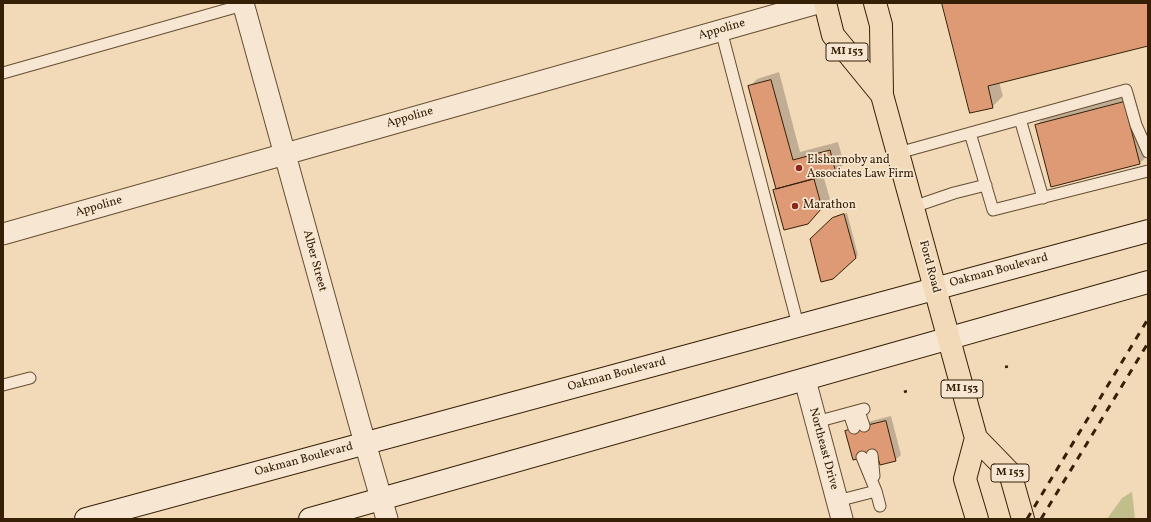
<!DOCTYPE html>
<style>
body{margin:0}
#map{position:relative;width:1151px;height:522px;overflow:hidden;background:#f2d9b8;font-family:Vollkorn,serif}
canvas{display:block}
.frame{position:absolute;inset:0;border:4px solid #352006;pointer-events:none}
</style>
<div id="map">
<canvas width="1151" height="522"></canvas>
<div class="frame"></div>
</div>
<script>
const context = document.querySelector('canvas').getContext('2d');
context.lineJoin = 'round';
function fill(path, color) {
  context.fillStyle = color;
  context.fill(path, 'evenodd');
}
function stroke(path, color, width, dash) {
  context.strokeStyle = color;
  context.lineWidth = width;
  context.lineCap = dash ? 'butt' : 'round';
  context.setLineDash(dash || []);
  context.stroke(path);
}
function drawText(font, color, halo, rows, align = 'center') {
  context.font = font + ' Vollkorn,serif';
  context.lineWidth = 3.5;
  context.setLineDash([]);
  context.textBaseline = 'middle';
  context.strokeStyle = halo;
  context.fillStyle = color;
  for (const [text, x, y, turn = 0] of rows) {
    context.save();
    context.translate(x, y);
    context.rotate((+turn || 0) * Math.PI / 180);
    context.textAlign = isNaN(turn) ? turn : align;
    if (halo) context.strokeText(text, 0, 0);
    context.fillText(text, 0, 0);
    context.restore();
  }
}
fill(new Path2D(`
 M 1132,492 L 1135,519 L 1107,519 L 1122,498 Z`), '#c0be8b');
fill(new Path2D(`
 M 943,3 L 1148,3 L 1148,45 L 999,82 L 1003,96 L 992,107 Z
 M 779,72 L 800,152 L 838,142 L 844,164 L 836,172 L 823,175 L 830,199 L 816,214 L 775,190 L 777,188 L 749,87 L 757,79 Z
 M 1134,93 L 1148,146 L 1148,155 L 1140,163 L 1036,126 L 1046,115 Z
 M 847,213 L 858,255 L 832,279 L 811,240 L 836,216 Z
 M 891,416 L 901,455 L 895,460 L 878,453 L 847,431 L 852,426 Z`), '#0003');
const building = new Path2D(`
 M 942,3 L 1148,3 L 1148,46 L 988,86 L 993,108 L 970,113 Z
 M 771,80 L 793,160 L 830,150 L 836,173 L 776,189 L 748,86 Z
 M 1124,102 L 1140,164 L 1051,187 L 1035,125 Z
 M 814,179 L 822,208 L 808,224 L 784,230 L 773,190 Z
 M 844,214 L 856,258 L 833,279 L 821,282 L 810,239 L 832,218 Z
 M 886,421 L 896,461 L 880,465 L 877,454 L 853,460 L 845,431 Z`);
fill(building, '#dd9a75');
stroke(building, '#352006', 1);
const lane = new Path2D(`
 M 721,30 L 798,325
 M 3,73 L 243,5
 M 1020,119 L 1043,198
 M 970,133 L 993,210 L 1148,171
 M 898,153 L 1126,90 L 1136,125 L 1148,152
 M 913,207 L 954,193 L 986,185
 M 3,385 L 30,378
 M 859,411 L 864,426
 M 849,413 L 854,428
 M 816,422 L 864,409
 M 872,455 L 874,476
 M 862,457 L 876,491 L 880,506
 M 837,501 L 876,491`);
const street = new Path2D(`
 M 243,3 L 359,422 L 387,519
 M 3,234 L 818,3
 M 805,380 L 842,519`);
const secondary = new Path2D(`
 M 86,519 L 1148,231
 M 310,519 L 1148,282`);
const primary = new Path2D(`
 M 825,3 L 833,35 L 882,95
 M 875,3 L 881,25 L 882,95 L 976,438 L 1010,473 L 1023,519
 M 976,438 L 965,479 L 977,519`);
stroke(lane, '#644e32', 13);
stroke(street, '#644e32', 23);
stroke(secondary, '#352006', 24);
stroke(primary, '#352006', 24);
stroke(new Path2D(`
 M 1005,367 L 1010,366
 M 904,392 L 907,391`), '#352006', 2.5, [3, 2]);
stroke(lane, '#f7e6d1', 11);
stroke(street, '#f7e6d1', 21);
stroke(secondary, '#f7e6d1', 22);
stroke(primary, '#f2d9b8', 22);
stroke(new Path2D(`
 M 1027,519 L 1148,319
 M 1041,519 L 1148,343`), '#352006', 3, [7, 7]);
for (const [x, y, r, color] of [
 [799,168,4,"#8f2418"],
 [795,206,4,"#8f2418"]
]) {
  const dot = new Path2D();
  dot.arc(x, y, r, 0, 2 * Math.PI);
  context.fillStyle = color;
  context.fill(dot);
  stroke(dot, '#f7e6d1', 1.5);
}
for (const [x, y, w] of [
 [847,52,42],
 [962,389,42],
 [1010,473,38]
]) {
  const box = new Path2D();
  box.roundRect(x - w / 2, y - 9, w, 18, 3);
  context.fillStyle = '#f7e6d1';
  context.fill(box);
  stroke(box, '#352006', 1);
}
drawText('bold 11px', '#352006', null, [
 ["MI 153",847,52],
 ["MI 153",962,389],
 ["M 153",1010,473]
]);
drawText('12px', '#352006', '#f7e6d1', [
 ["Appoline",722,30,-16],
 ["Appoline",410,118,-16],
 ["Appoline",99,207,-16],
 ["Alber Street",314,261,75],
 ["Ford Road",929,267,75],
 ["Oakman Boulevard",999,271,-15],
 ["Oakman Boulevard",617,375,-15],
 ["Northeast Drive",823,449,75],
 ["Oakman Boulevard",304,460,-15]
]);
drawText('12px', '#352006', '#f7e6d1', [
 ["Elsharnoby and",807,161],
 ["Associates Law Firm",807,175],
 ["Marathon",803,206]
], 'left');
</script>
